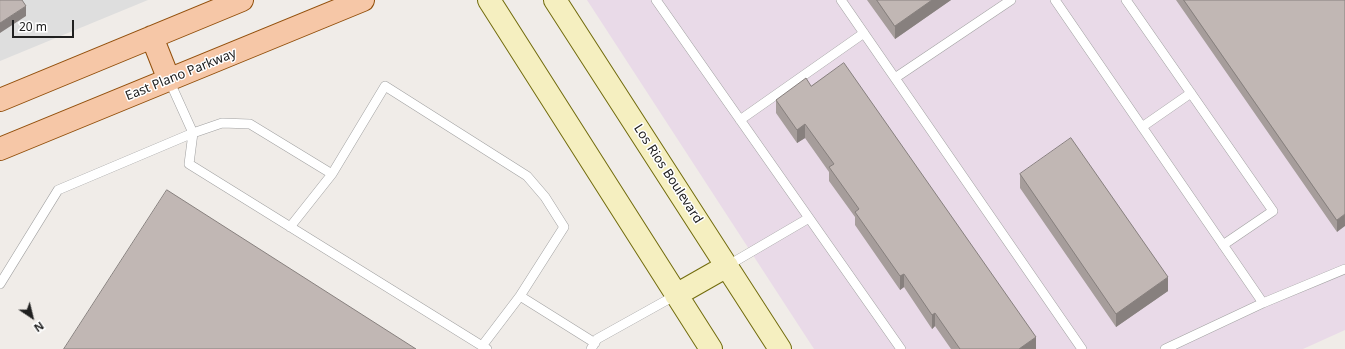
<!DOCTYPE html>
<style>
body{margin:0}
#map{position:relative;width:1345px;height:349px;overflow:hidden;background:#f0ece8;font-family:"Noto Sans",sans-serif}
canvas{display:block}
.north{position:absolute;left:12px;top:297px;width:40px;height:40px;-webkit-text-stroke:3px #fff;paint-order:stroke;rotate:145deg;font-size:11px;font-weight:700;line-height:16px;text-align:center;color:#202020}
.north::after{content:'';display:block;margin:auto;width:14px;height:18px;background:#202020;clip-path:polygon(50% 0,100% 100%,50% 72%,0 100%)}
.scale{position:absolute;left:12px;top:20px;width:62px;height:18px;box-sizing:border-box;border:2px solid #202020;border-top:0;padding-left:5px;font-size:12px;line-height:14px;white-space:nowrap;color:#202020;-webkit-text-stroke:3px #fff;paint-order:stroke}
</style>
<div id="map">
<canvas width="1345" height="349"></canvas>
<div class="north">N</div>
<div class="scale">20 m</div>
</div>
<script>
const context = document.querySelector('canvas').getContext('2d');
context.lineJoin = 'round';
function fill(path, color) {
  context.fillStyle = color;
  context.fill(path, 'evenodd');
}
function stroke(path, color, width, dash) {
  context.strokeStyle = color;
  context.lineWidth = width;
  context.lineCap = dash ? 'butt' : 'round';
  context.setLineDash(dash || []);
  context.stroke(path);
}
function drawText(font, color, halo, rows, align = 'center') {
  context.font = font + ' "Noto Sans",sans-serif';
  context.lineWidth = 3;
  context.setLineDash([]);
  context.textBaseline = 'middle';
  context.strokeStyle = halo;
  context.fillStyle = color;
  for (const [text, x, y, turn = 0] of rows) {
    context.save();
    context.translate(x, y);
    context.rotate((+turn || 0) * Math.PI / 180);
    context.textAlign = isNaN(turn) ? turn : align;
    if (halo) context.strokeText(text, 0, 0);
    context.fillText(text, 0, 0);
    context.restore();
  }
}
fill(new Path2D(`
 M 0,0 L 148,0 L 0,61 Z`), '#dedede');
fill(new Path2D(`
 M 587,0 L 1345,0 L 1345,330 L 1303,349 L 814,349 Z`), '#e9dae8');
const service = new Path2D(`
 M 656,0 L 901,349
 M 841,0 L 1082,349
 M 1055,0 L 1263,303 L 1345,269
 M 1126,0 L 1273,211 L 1223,245
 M 895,78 L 1011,0
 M 740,120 L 864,33
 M 1142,127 L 1191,93
 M 290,227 L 332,174
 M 727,266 L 809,218
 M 0,284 L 58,190 L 193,133 L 169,80
 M 482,346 L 520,296
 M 487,349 L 189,164 L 193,133 L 222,123 L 250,124 L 332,174 L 385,86 L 527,176 L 545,197 L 564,227 L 520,296 L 595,343
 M 591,349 L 597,339 L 676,295
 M 1165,349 L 1263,303`);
const secondary = new Path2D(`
 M 489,0 L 711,349
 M 555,0 L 780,349
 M 676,295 L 727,266`);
const primary = new Path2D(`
 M 152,37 L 169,80
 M 0,100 L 242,0
 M 0,149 L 363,0`);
stroke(service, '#a1a1a1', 10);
stroke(secondary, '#726c0d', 24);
stroke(primary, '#924f0b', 24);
stroke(service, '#fff', 9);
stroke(secondary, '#f5efc0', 22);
stroke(primary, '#f6c7a7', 22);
fill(new Path2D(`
 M 867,0 L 951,0 L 895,39 Z
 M 1176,0 L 1345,0 L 1337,232 Z
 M 811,86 L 1036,349 L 951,349 L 935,326 L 932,329 L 904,287 L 900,290 L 855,225 L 855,217 L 829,181 L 829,172 L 805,138 L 797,143 L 776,113 L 776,100 Z
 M 1020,174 L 1168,291 L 1116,327 L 1020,188 Z`), '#a69d9b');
fill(new Path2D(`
 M 932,0 L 951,0 L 895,39 L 895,26 Z
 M 26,6 L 26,16 L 0,33 L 0,23 Z
 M 805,124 L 805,138 L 797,143 L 797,130 Z
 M 1345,214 L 1345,226 L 1337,232 L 1337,220 Z
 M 904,274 L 904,287 L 900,290 L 900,276 Z
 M 1168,277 L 1168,291 L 1116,327 L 1116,314 Z
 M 935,313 L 935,326 L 932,329 L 932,315 Z
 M 1036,337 L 1036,349 L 1019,349 Z`), '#87807e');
const building = new Path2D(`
 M 0,0 L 22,0 L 26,6 L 0,23 Z
 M 877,0 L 932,0 L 895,26 Z
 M 1184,0 L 1345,0 L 1345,214 L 1337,220 Z
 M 844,63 L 1036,337 L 1019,349 L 960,349 L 935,313 L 932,315 L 904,274 L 900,276 L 855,212 L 859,209 L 829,167 L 834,164 L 805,124 L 797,130 L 776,100 L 806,78 L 811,86 Z
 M 1071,138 L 1168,277 L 1116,314 L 1020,174 Z
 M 167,190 L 416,349 L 64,349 Z`);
fill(building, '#c1b7b4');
stroke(building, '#87807e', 1);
drawText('13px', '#202020', '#fff', [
 ["East Plano Parkway",181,75,-22],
 ["Los Rios Boulevard",668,174,57]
]);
</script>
